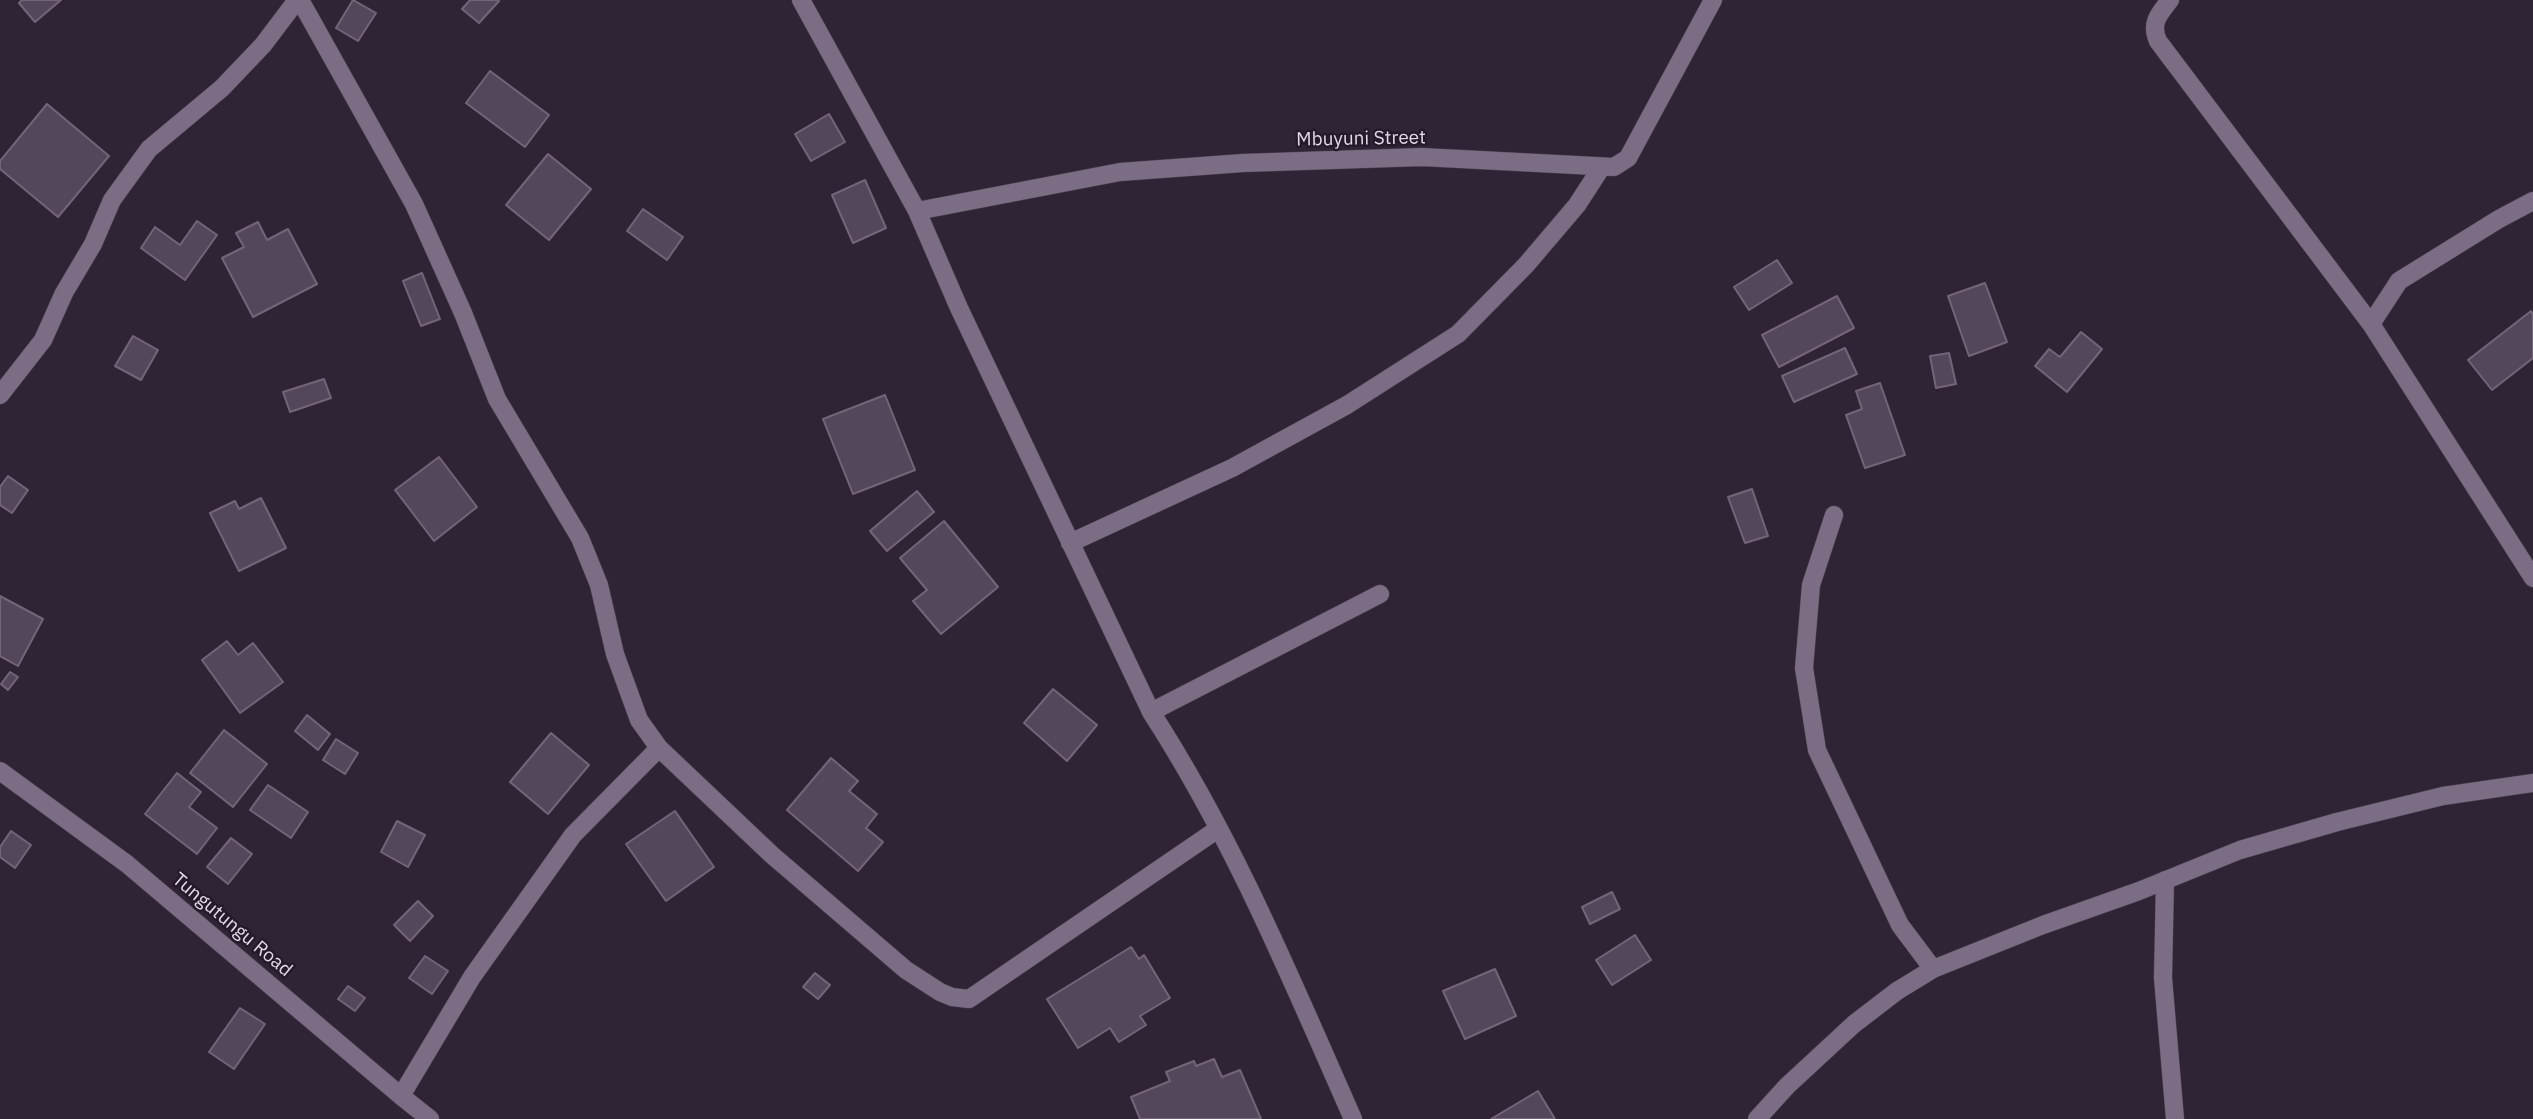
<!DOCTYPE html>
<style>
body{margin:0}
canvas{display:block;background:#2f2436}
</style>
<canvas width="2533" height="1119"></canvas>
<script>
const context = document.querySelector('canvas').getContext('2d');
context.lineJoin = 'round';
function fill(path, color) {
  context.fillStyle = color;
  context.fill(path, 'evenodd');
}
function stroke(path, color, width, dash) {
  context.strokeStyle = color;
  context.lineWidth = width;
  context.lineCap = dash ? 'butt' : 'round';
  context.setLineDash(dash || []);
  context.stroke(path);
}
function drawText(font, color, halo, rows, align = 'center') {
  context.font = font + ' "IBM Plex Sans",sans-serif';
  context.lineWidth = 5;
  context.setLineDash([]);
  context.textBaseline = 'middle';
  context.strokeStyle = halo;
  context.fillStyle = color;
  for (const [text, x, y, turn = 0] of rows) {
    context.save();
    context.translate(x, y);
    context.rotate((+turn || 0) * Math.PI / 180);
    context.textAlign = isNaN(turn) ? turn : align;
    if (halo) context.strokeText(text, 0, 0);
    context.fillText(text, 0, 0);
    context.restore();
  }
}
const building = new Path2D(`
 M 22,0 L 61,0 L 35,22 L 19,3 Z
 M 353,0 L 376,13 L 358,41 L 336,28 Z
 M 470,0 L 498,0 L 499,1 L 479,23 L 462,9 Z
 M 490,71 L 549,115 L 525,147 L 466,103 Z
 M 47,104 L 109,156 L 58,217 L 0,169 L 0,161 Z
 M 829,114 L 845,142 L 811,161 L 795,134 Z
 M 548,154 L 591,189 L 549,240 L 506,205 Z
 M 865,180 L 886,228 L 853,243 L 832,195 Z
 M 643,209 L 683,237 L 667,260 L 627,231 Z
 M 197,221 L 217,235 L 185,280 L 141,248 L 155,227 L 180,245 Z
 M 258,222 L 267,240 L 288,229 L 317,284 L 253,317 L 222,258 L 244,247 L 236,233 Z
 M 1777,260 L 1792,283 L 1749,310 L 1734,287 Z
 M 422,273 L 440,319 L 421,326 L 403,281 Z
 M 1985,283 L 2007,342 L 1969,356 L 1948,296 Z
 M 1837,296 L 1854,328 L 1779,367 L 1762,335 Z
 M 2531,311 L 2533,315 L 2533,358 L 2492,390 L 2468,360 Z
 M 2081,332 L 2102,349 L 2067,392 L 2035,366 L 2049,349 L 2060,357 Z
 M 133,336 L 158,350 L 141,380 L 115,366 Z
 M 1845,348 L 1857,374 L 1794,402 L 1782,376 Z
 M 1949,353 L 1956,384 L 1936,388 L 1930,356 Z
 M 324,379 L 331,398 L 290,412 L 283,392 Z
 M 1880,383 L 1905,455 L 1865,468 L 1846,415 L 1862,409 L 1856,391 Z
 M 885,395 L 915,470 L 853,494 L 823,419 Z
 M 439,457 L 477,507 L 434,541 L 395,490 Z
 M 8,476 L 28,490 L 12,513 L 0,505 L 0,487 Z
 M 1752,489 L 1768,536 L 1745,543 L 1728,497 Z
 M 917,491 L 934,512 L 887,551 L 870,531 Z
 M 261,498 L 286,548 L 239,571 L 210,513 L 235,501 L 239,509 Z
 M 944,521 L 998,587 L 941,634 L 913,601 L 927,590 L 900,558 Z
 M 0,596 L 43,619 L 18,666 L 0,656 Z
 M 227,641 L 238,655 L 253,643 L 283,682 L 240,713 L 202,660 Z
 M 10,672 L 18,677 L 8,690 L 1,684 Z
 M 1053,689 L 1097,725 L 1067,761 L 1024,723 Z
 M 307,715 L 330,734 L 318,750 L 295,731 Z
 M 224,730 L 267,764 L 233,807 L 190,773 Z
 M 551,733 L 589,765 L 548,814 L 510,782 Z
 M 336,739 L 358,753 L 345,774 L 323,760 Z
 M 831,758 L 858,781 L 849,791 L 877,814 L 866,828 L 883,842 L 858,871 L 787,810 Z
 M 177,773 L 201,792 L 189,807 L 217,828 L 197,854 L 145,814 Z
 M 268,785 L 308,812 L 291,838 L 250,810 Z
 M 675,811 L 714,867 L 666,901 L 626,844 Z
 M 397,821 L 425,835 L 408,867 L 381,852 Z
 M 11,831 L 31,845 L 15,868 L 0,857 L 0,847 Z
 M 231,838 L 252,854 L 228,884 L 207,867 Z
 M 1612,892 L 1620,909 L 1590,924 L 1582,907 Z
 M 418,901 L 433,916 L 410,941 L 394,925 Z
 M 1635,935 L 1651,960 L 1612,985 L 1596,960 Z
 M 1131,947 L 1139,959 L 1144,955 L 1170,998 L 1140,1016 L 1146,1025 L 1119,1042 L 1110,1028 L 1078,1048 L 1047,999 Z
 M 425,956 L 448,971 L 432,994 L 409,978 Z
 M 1495,969 L 1516,1016 L 1465,1039 L 1443,991 Z
 M 815,973 L 830,985 L 818,999 L 803,987 Z
 M 348,986 L 365,998 L 355,1011 L 338,999 Z
 M 240,1008 L 265,1024 L 234,1069 L 209,1052 Z
 M 1214,1059 L 1222,1077 L 1240,1070 L 1261,1119 L 1140,1119 L 1131,1097 L 1170,1081 L 1166,1072 L 1194,1061 L 1196,1066 Z
 M 1538,1091 L 1555,1119 L 1491,1119 Z`);
fill(building, '#53475b');
stroke(building, '#72657a', 2);
const minor = new Path2D(`
 M 300,0 L 414,204 L 463,313 L 497,399 L 580,538 L 599,585 L 615,654 L 639,720 L 659,748 L 772,855 L 906,970 L 940,992 L 952,997 L 969,999 L 1218,829
 M 801,0 L 917,211 L 959,308 L 1151,712 C 1234,840 1292,981 1353,1119
 M 2170,0 C 2159,14 2150,23 2158,41 L 2371,324 L 2533,578
 M 917,211 L 1120,172 L 1243,163 L 1422,157 L 1614,167 L 1628,158 L 1713,0
 M 2371,324 L 2399,281 L 2499,219 L 2533,201
 M 0,395 L 43,340 L 64,293 L 93,244 L 112,200 L 149,149 L 222,88 L 263,45 L 297,0
 M 1834,515 L 1811,585 L 1804,668 L 1817,750 L 1900,925 L 1933,969
 M 1070,543 L 1232,468 L 1347,405 L 1458,334 L 1526,265 L 1577,205 L 1601,168
 M 1151,712 L 1380,594
 M 0,771 L 127,864 L 401,1096 L 430,1119
 M 2165,880 L 2163,978 L 2175,1119
 M 401,1096 L 472,977 L 573,835 L 659,748
 M 1757,1119 L 1787,1086 L 1854,1024 L 1897,991 L 1933,969 L 2043,925 L 2139,891 L 2240,850 L 2337,822 L 2443,796 L 2533,783`);
stroke(minor, '#4b4251', 19);
stroke(minor, '#7b6d83', 18);
drawText('19px', '#e0d8e4', '#251a2c', [
 ["Mbuyuni Street",1361,139,-1],
 ["Tungutungu Road",232,925,40]
]);
</script>
